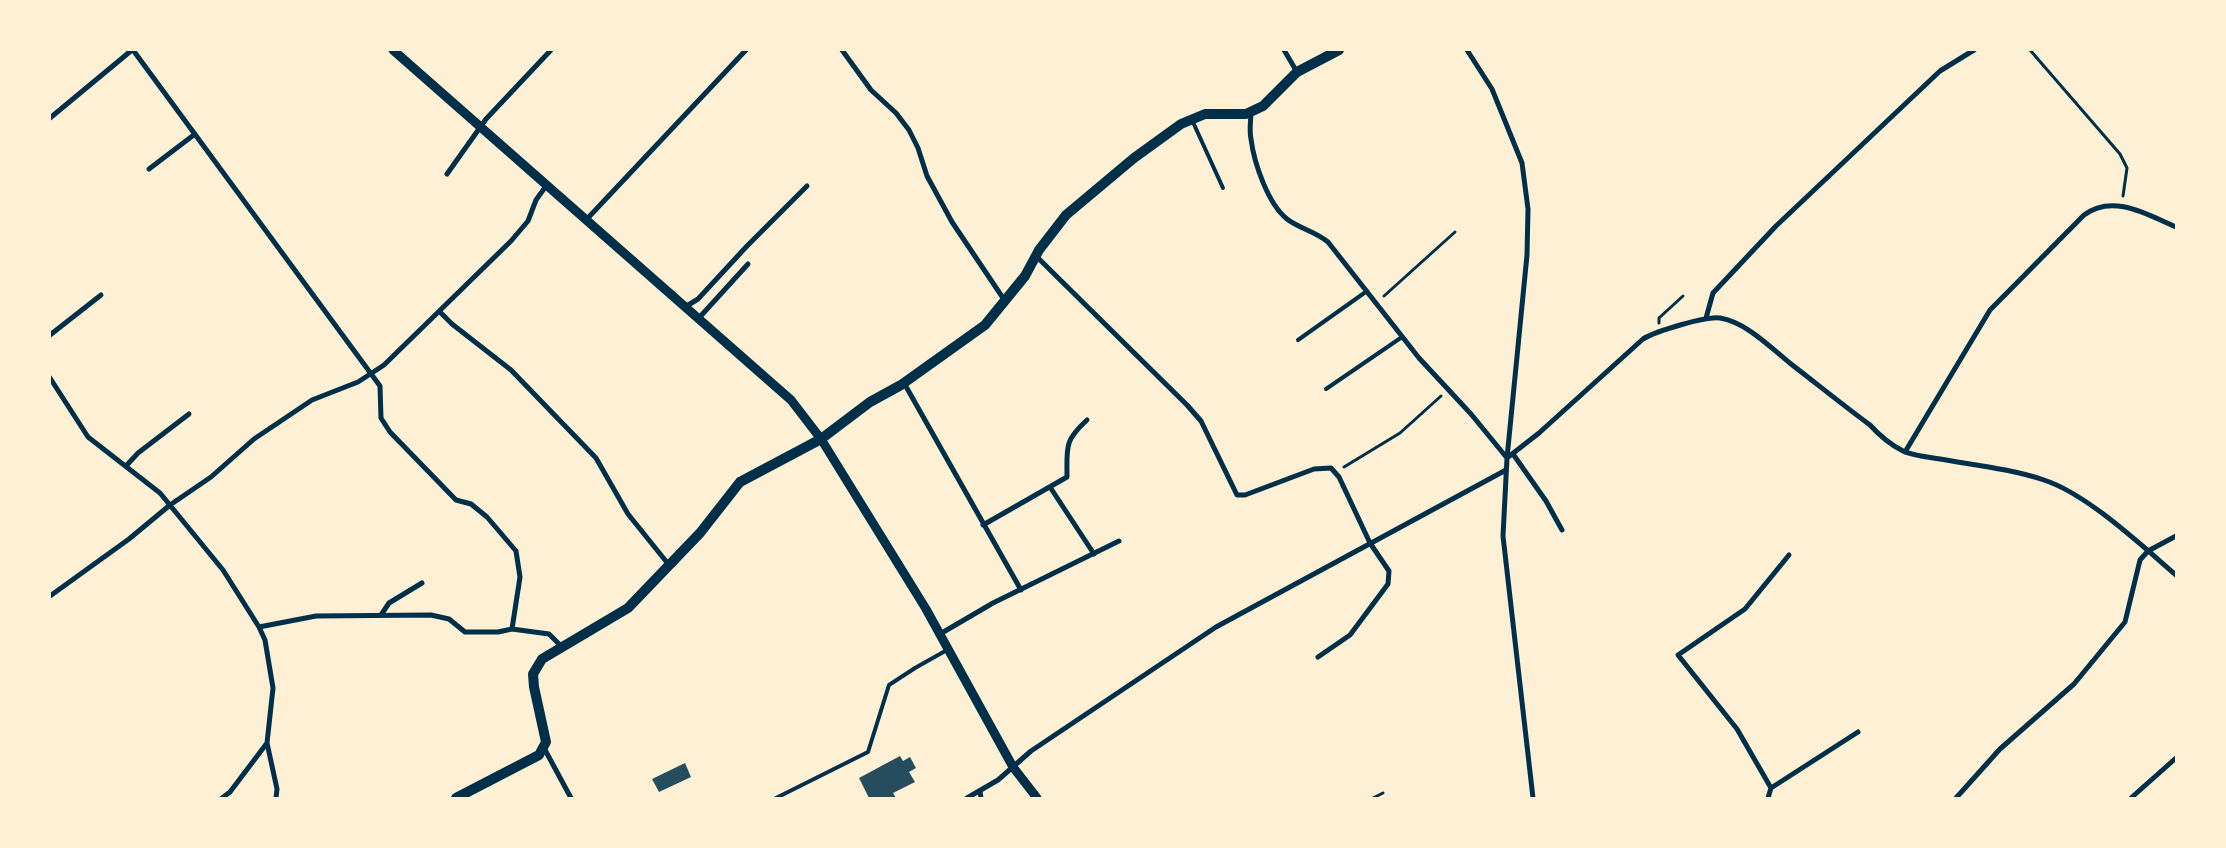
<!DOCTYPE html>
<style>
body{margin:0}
#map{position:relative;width:2226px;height:848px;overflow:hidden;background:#fdf0d5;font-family:"Archivo Narrow",sans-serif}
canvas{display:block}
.frame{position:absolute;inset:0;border:51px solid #fdf0d5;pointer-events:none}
</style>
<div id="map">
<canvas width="2226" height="848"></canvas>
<div class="frame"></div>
</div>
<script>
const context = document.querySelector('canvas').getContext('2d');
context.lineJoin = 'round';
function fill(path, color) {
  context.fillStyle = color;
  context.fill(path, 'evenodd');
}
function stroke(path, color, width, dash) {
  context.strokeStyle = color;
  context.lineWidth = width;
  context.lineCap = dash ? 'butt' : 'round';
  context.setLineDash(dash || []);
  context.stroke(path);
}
fill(new Path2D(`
 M 900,756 L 903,761 L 910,757 L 916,768 L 909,772 L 915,782 L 893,793 L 896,798 L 869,798 L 859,778 Z
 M 685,763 L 691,777 L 659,792 L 652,779 Z`), '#264d5e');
stroke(new Path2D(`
 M 2030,50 L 2120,154 L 2127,168 L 2123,196
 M 1384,296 L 1455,232
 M 1659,323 L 1659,318 L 1683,296
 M 1344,467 L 1400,433 L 1441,396
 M 1373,798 L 1383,793`), '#003049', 3);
stroke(new Path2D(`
 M 1192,120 L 1223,188
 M 1298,340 L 1367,291
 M 1326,389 L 1402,337
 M 776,798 L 868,752 L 889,685 L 915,668 L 947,650`), '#003049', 4);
stroke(new Path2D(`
 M 133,50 L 380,386 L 381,418 L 390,432 L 456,500 L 471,504 L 487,517 L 516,551 L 520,577 L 512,629
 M 842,50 L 871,90 L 896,113 L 909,130 L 918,148 L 927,176 L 952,222 L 1005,301
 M 1284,50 L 1297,72
 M 1467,50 L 1492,89 L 1522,163 L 1528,209 L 1527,255 L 1507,458 L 1503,536 L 1533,798
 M 1251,111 C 1251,120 1249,130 1251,139 C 1254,163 1268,204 1287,219 C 1298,228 1315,231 1328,242 L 1419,358 L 1471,414 L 1507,458
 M 50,118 L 132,50
 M 149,169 L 195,134
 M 447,174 L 486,119 L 551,50
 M 586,220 L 746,50
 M 1036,256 L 1187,405 L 1201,421 L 1237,495 L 1245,495 L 1314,469 L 1331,468 L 1339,477 L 1370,543 L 1389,571 L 1388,584 L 1350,635 L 1318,657
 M 685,307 L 698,299 L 747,246 L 807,186
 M 440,312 L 452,324 L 511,370 L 596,458 L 628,514 L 669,565
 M 1706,318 L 1713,293 L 1776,226 L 1940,71 L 1974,50
 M 698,319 L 748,264
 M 50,335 L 101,295
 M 50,378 L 88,437 L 160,493 L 223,570 L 259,627 L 265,640 L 273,688 L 267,743 L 277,789 L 276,798
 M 904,383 L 1021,590
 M 1905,452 L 1990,310 L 2084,215 C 2113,193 2148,215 2176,227
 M 1513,454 L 1546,501 L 1562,530
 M 1507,458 L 1539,433 L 1643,339 C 1656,331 1706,316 1720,318 C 1746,322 1771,348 1791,364 C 1817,384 1843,405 1870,425 C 1880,436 1889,444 1903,451 C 1914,456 1928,457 1940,459 C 1974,465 2011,469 2044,480 C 2087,494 2141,545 2176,575
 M 126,466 L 138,453 L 189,414
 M 1050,487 L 1094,554
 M 983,525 L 1067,477 C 1067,447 1064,441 1087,420
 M 50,596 L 129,539 L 170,505 L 211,477 L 254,439 L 312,400 L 358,382 L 384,365 L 511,241 L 528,221 L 536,200 L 546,186
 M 381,615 L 389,603 L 422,583
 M 259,627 L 316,616 L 431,615 L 449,619 L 465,632 L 498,632 L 512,629 L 549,634 L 562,647
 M 940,634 L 993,603 L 1119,541
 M 544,748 L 571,798
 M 1771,788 L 1737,729 L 1678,655 L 1745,609 L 1789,555
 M 980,791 L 981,798
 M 222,798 L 230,792 L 267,743
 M 967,798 L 998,780 L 1031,751 L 1216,627 L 1506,470
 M 1768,798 L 1771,788 L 1858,732
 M 1956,798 L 2000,749 L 2074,684 L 2125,622 L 2140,560 L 2148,551 L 2176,536
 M 2131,798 L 2176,758`), '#003049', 5);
stroke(new Path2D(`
 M 393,50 L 791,400 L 821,439 L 926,609 L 1013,767 L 1037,798`), '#003049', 9);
stroke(new Path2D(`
 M 456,798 L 539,755 L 546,742 L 534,687 L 533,674 L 542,659 L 628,608 L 700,533 L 740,482 L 821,439 L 870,402 L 901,385 L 985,325 L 1025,276 L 1039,250 L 1066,215 L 1134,158 L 1181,124 L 1205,114 L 1246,114 L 1263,106 L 1297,72 L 1339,50`), '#003049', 10);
</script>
